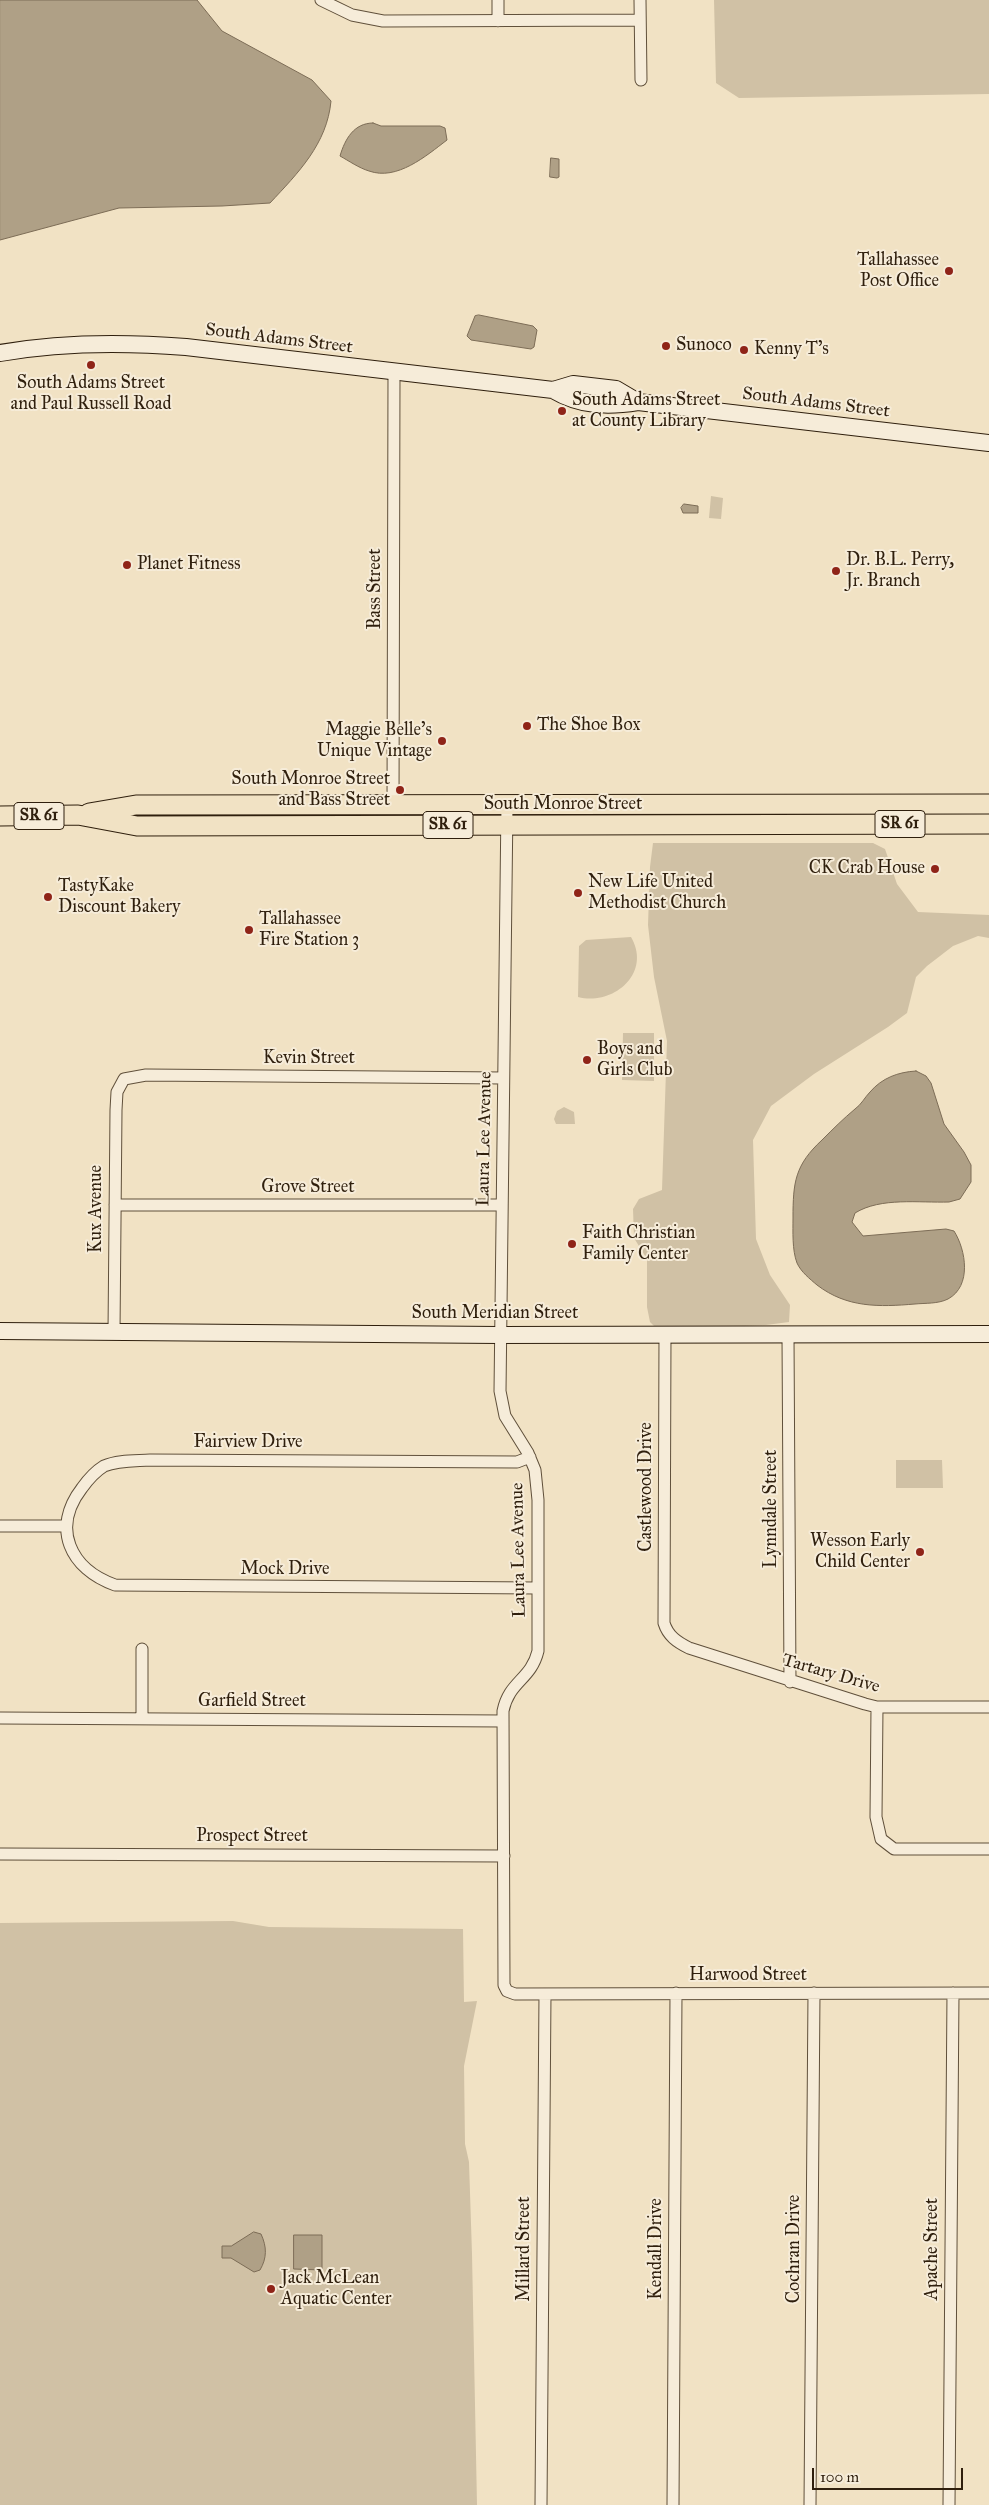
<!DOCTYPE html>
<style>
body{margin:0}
#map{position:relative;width:989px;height:2505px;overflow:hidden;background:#f1e2c4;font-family:"IM FELL Great Primer",serif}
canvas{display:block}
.scale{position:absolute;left:812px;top:2468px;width:151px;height:22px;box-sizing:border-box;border:2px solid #2f1f0d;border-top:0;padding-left:6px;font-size:15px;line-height:18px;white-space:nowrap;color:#2f1f0d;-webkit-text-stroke:4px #f6ecd9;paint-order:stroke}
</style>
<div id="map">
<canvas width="989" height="2505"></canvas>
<div class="scale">100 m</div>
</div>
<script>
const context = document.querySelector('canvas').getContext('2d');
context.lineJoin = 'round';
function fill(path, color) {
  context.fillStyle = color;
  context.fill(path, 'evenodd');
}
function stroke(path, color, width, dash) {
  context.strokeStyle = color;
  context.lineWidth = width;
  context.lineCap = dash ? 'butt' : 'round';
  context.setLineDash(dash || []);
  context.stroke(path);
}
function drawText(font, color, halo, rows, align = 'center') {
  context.font = font + ' "IM FELL Great Primer",serif';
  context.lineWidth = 4;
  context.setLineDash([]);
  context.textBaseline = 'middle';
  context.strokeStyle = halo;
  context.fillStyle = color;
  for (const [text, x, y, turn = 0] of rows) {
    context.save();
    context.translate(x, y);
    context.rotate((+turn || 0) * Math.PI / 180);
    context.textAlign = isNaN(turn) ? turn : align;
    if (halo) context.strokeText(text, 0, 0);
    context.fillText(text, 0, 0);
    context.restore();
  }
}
fill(new Path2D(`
 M 714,0 L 989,0 L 989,94 L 739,98 L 716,83 Z
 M 711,496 L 723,498 L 721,519 L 709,518 Z
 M 653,843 L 873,843 L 885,849 L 897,884 L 918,912 L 989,915 L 989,938 L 978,936 L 953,946 L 927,966 L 916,977 L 907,1013 L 888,1027 L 814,1074 L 771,1106 L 753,1140 L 756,1239 L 770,1275 L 790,1305 L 789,1322 L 766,1325 L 658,1330 L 650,1322 L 647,1307 L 647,1259 L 634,1238 L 633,1209 L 639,1199 L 662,1190 L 667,1041 L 654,977 L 648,925 L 650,867 Z
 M 631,937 C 652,973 614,1006 578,997 L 579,946 L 586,940 Z
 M 623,1033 L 654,1033 L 654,1081 L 622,1080 Z
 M 564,1107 L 574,1112 L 575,1124 L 556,1124 L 554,1119 L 557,1111 Z
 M 896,1460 L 942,1460 L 943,1488 L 896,1488 Z
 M 233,1921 L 269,1927 L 463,1929 L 464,2002 L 477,2001 L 464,2066 L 465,2144 L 469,2162 L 472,2254 L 477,2505 L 0,2505 L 0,1923 Z`), '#d0c1a5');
const water = new Path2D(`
 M 0,0 L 197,0 L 222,31 L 312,80 L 331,101 C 327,144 298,173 270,203 L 222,206 L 119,208 L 0,240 Z
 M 373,123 L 381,126 L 440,126 L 445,128 L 447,140 C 426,156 397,181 369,171 C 359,168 349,161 340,156 C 345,139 354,123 373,123 Z
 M 551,158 L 559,159 L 559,177 L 557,178 L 550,177 Z
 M 479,315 L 533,326 L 537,330 L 534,347 L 531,349 L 471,340 L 467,336 L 475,316 Z
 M 684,504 L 698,506 L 698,513 L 683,513 L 681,508 Z
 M 916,1071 L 926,1076 L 931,1083 L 944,1124 L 964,1152 L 971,1165 L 971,1182 L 960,1199 L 949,1202 C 919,1203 881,1197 855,1213 L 852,1222 L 863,1236 L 946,1229 L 954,1231 C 966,1250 972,1286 948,1299 C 938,1304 925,1303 915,1304 C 879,1307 847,1308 817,1285 C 810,1279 801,1272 797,1263 C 792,1250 793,1231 793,1218 C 793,1182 795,1165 822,1140 C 833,1129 843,1119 855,1109 C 861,1105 865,1097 870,1092 C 882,1078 898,1072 916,1071 Z
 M 254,2232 L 261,2234 C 267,2247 267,2258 260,2270 L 254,2272 L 231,2258 L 222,2258 L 222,2246 L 231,2246 Z
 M 294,2235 L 322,2235 L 322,2270 L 294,2269 Z`);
fill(water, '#afa086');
stroke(water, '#7c6c56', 1);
const street = new Path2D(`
 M 321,0 L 352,15 L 383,21 L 640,20
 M 498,0 L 498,21
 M 640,0 L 641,80
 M 507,805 L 500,1391 L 505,1416 L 528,1453 L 535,1470 L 538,1500 L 538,1651 C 531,1680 509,1681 503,1711 L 504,1985 L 507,1991 L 515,1994 L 989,1993
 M 393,806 L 394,373
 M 115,1205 L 501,1205
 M 114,1332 L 116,1110 L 117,1092 L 124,1079 L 146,1075 L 503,1078
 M 665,1334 L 664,1623 C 668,1636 677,1642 689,1648 L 865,1704 L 877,1707 L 989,1707
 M 788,1336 L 790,1682
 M 530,1457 L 517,1462 L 150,1460 C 135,1461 118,1460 104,1466 C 96,1471 87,1481 82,1488 C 51,1528 70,1569 115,1585 L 537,1588
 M 0,1526 L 65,1526
 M 142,1649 L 142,1718
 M 877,1707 L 876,1817 L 881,1839 L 894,1849 L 989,1849
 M 0,1718 L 503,1721
 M 0,1854 L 504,1856
 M 541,2505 L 545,1994
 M 673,2505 L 676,1993
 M 810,2505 L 814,1993
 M 949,2505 L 953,1993`);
const secondary = new Path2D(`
 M 0,353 C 62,342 123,342 186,347 L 553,390 C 580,406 607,407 638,402 L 989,443
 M 553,390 L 573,384 L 616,389 L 638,402
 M 0,1331 L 499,1335 L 989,1334`);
const primary = new Path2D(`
 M 89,813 L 136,805 L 989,804
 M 0,816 L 78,815 L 137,826 L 989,824`);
stroke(street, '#60503b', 13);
stroke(secondary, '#2f1f0d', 18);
stroke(primary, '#2f1f0d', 21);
stroke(street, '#f6ecd9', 11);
stroke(secondary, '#f6ecd9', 16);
stroke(primary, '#f1e2c4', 19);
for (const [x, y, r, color] of [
 [949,271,5,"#8f2418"],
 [666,346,5,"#8f2418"],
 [744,350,5,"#8f2418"],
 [91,365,5,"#8f2418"],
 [562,411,5,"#8f2418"],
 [127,565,5,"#8f2418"],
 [836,571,5,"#8f2418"],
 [527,726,5,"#8f2418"],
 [442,741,5,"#8f2418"],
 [400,790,5,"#8f2418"],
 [935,869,5,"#8f2418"],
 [578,893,5,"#8f2418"],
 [48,897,5,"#8f2418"],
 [249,930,5,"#8f2418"],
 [587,1060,5,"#8f2418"],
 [572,1244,5,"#8f2418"],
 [920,1552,5,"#8f2418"],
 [271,2289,5,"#8f2418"]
]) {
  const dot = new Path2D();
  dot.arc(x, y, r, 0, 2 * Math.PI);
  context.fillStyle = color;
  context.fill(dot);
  stroke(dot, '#f6ecd9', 2);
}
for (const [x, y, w] of [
 [39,816,50],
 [900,824,50],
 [448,825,50]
]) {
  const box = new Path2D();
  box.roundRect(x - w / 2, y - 13.5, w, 27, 4);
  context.fillStyle = '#f6ecd9';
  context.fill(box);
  stroke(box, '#2f1f0d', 1);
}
drawText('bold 16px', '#2f1f0d', null, [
 ["SR 61",39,816],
 ["SR 61",900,824],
 ["SR 61",448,825]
]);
drawText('18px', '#2f1f0d', '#f6ecd9', [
 ["Tallahassee",939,261,"right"],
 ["Post Office",939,282,"right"],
 ["Sunoco",676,346],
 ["Kenny T's",754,350],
 ["South Adams Street",91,384,"center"],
 ["and Paul Russell Road",91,405,"center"],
 ["South Adams Street",572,401],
 ["at County Library",572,422],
 ["Dr. B.L. Perry,",846,561],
 ["Jr. Branch",846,582],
 ["Planet Fitness",137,565],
 ["The Shoe Box",537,726],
 ["Maggie Belle's",432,731,"right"],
 ["Unique Vintage",432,752,"right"],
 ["South Monroe Street",390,780,"right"],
 ["and Bass Street",390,801,"right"],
 ["CK Crab House",925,869,"right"],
 ["New Life United",588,883],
 ["Methodist Church",588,904],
 ["TastyKake",58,887],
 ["Discount Bakery",58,908],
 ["Tallahassee",259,920],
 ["Fire Station 3",259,941],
 ["Boys and",597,1050],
 ["Girls Club",597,1071],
 ["Faith Christian",582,1234],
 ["Family Center",582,1255],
 ["Wesson Early",910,1542,"right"],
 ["Child Center",910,1563,"right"],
 ["Jack McLean",281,2279],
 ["Aquatic Center",281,2300]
], 'left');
drawText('18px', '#2f1f0d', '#f6ecd9', [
 ["South Adams Street",279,339,7],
 ["South Adams Street",816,403,7],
 ["Bass Street",376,589,-90],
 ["South Monroe Street",563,805],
 ["Kevin Street",309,1059],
 ["Laura Lee Avenue",485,1139,-89],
 ["Grove Street",308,1188],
 ["Kux Avenue",97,1209,-90],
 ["South Meridian Street",495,1314],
 ["Fairview Drive",248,1443],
 ["Castlewood Drive",647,1487,-90],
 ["Lynndale Street",772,1509,-90],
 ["Laura Lee Avenue",519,1550,-91],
 ["Mock Drive",285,1570],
 ["Tartary Drive",831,1674,16],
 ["Garfield Street",252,1702],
 ["Prospect Street",252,1837],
 ["Harwood Street",748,1976],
 ["Millard Street",525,2249,-90],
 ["Kendall Drive",657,2249,-90],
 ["Cochran Drive",795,2249,-90],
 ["Apache Street",933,2249,-90]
]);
</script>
